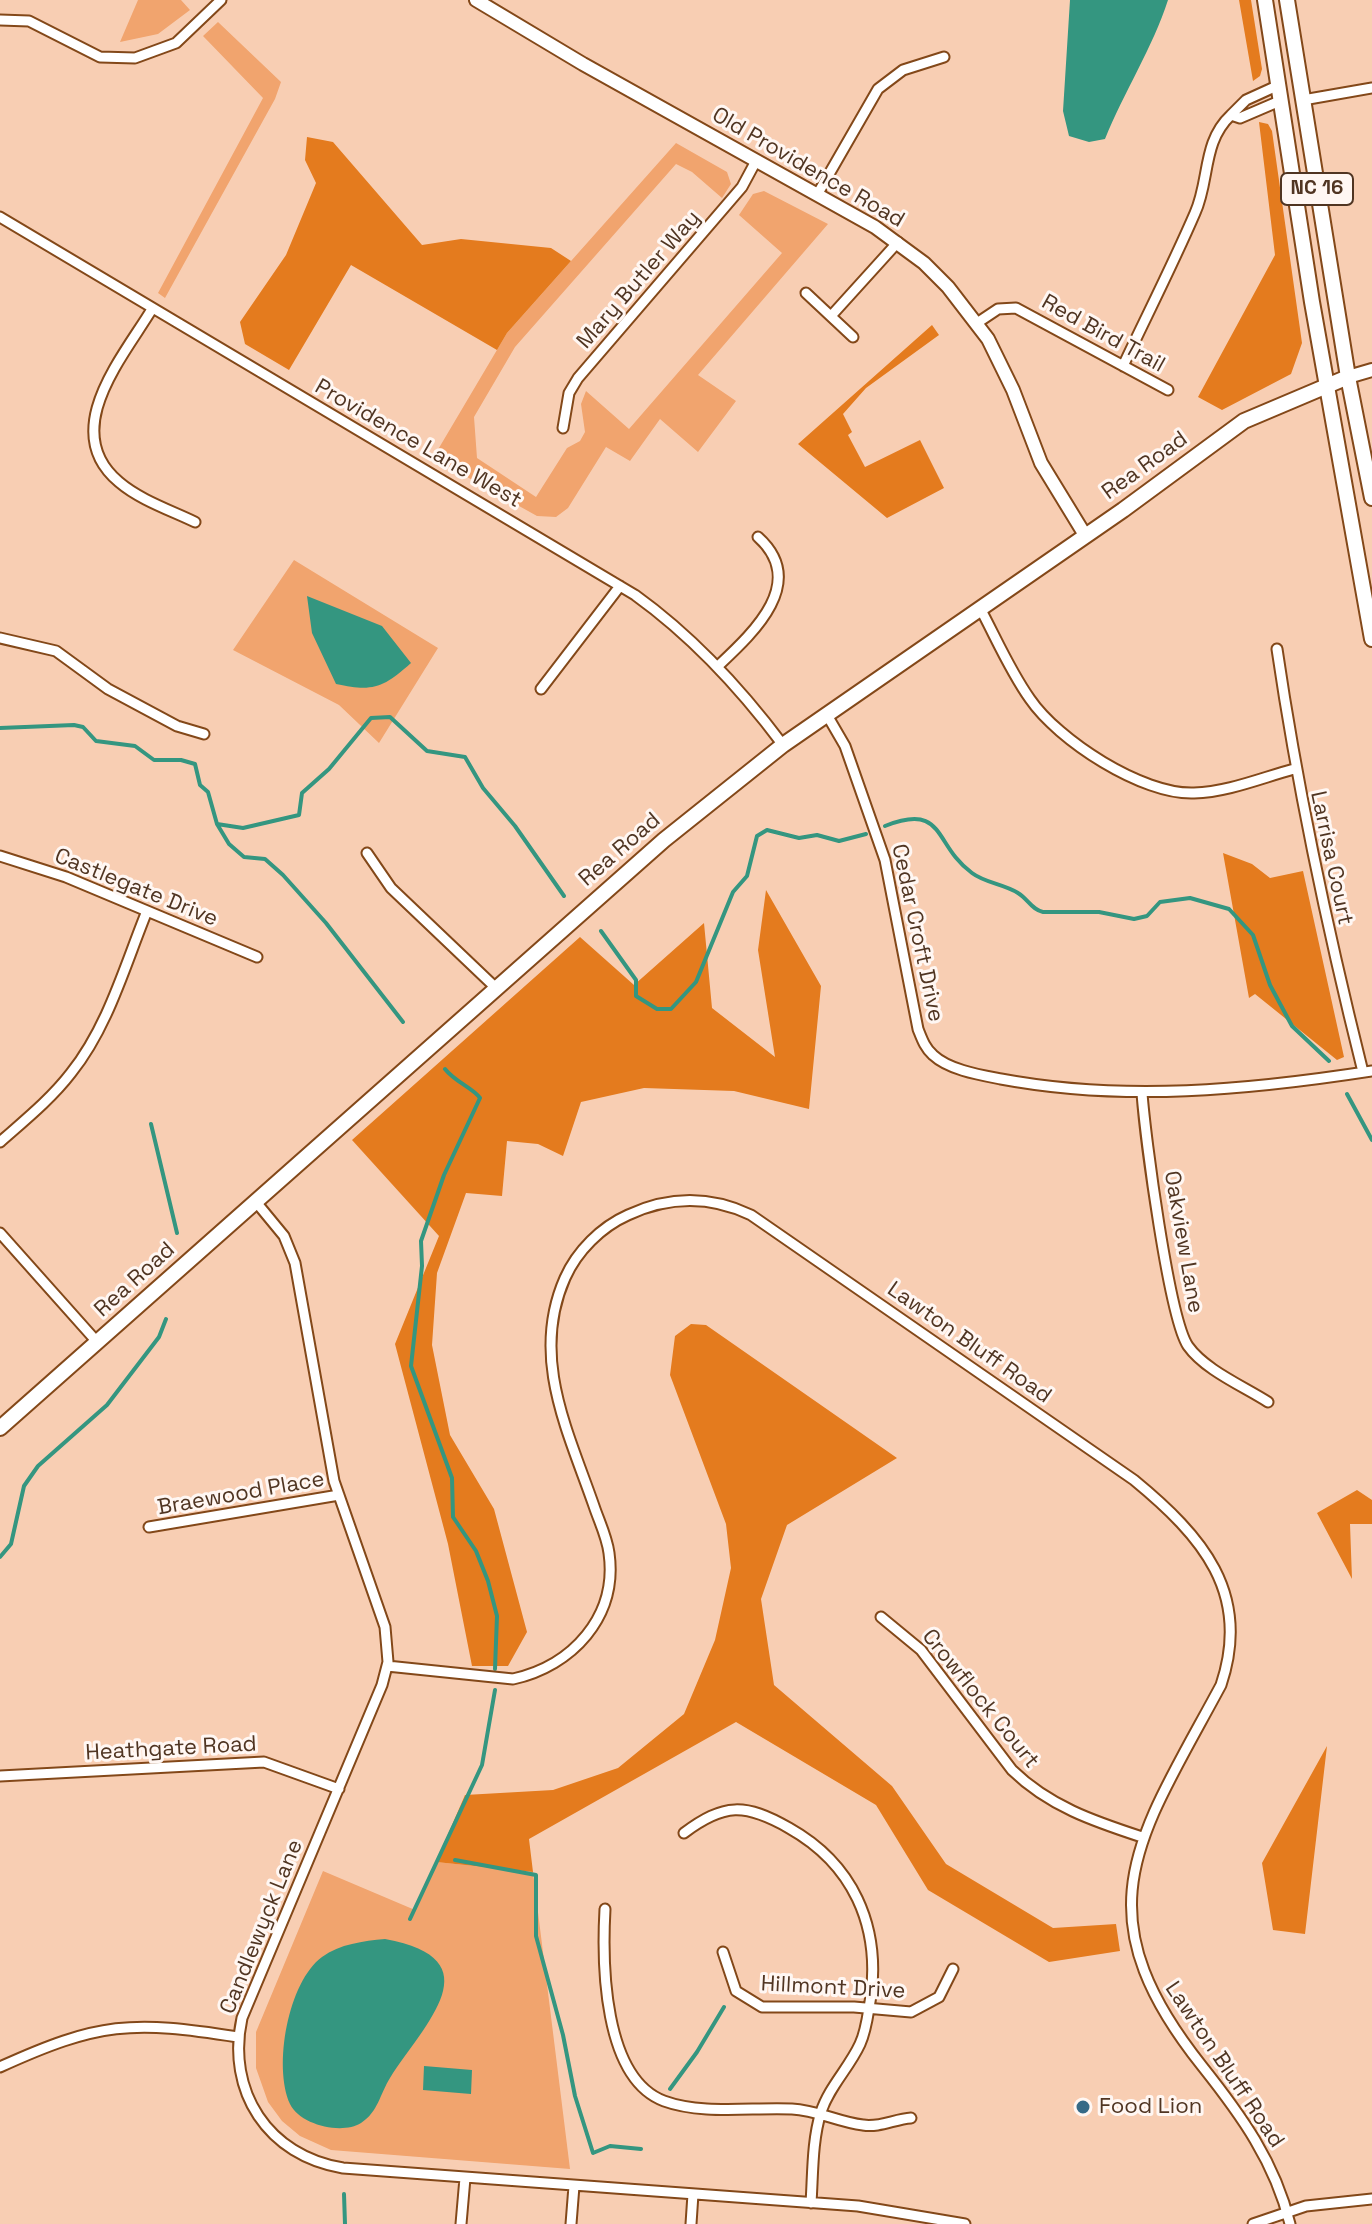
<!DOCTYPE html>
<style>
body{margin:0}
canvas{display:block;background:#f8ceb3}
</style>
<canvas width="1372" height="2224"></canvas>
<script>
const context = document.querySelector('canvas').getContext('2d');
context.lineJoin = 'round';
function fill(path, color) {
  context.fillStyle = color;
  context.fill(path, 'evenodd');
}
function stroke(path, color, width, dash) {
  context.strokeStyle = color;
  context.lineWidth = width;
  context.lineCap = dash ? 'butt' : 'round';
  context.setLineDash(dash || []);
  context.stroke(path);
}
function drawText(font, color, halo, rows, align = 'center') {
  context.font = font + ' "Space Grotesk",sans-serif';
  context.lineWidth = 6;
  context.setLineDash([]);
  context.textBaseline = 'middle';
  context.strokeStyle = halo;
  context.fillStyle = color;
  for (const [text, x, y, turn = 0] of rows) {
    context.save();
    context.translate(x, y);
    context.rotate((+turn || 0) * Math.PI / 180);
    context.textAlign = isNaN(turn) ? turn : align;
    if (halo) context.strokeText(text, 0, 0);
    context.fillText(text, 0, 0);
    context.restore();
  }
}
fill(new Path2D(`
 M 138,0 L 181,0 L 190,10 L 158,34 L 120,42 Z
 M 218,22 L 281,82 L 275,99 L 165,298 L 158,293 L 263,98 L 203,36 Z
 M 676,143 L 727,172 L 731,184 L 722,198 L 692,172 L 676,164 L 515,347 L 474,417 L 477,458 L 536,497 L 567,448 L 580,441 L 585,432 L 581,404 L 586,391 L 629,429 L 782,253 L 739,215 L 753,194 L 764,191 L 828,224 L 698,375 L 736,401 L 698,452 L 660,419 L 630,461 L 606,447 L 568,508 L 556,517 L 537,516 L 433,458 L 507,333 Z
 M 294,560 L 438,648 L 379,743 L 339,705 L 233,650 Z
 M 436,1862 L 533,1872 L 570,2169 L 331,2150 L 300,2136 L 282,2121 L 268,2102 L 256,2068 L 256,2032 L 323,1871 L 415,1910 Z`), '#f1a46e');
fill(new Path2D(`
 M 1239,0 L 1251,0 L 1262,69 L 1260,76 L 1253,81 Z
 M 1259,122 L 1268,124 L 1272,131 L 1302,343 L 1291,374 L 1222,410 L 1198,397 L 1275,255 Z
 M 307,137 L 333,142 L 422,245 L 461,239 L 551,248 L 571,261 L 507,333 L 497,350 L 351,265 L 289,370 L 245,344 L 240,322 L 286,255 L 316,183 L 305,160 Z
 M 932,325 L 939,335 L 866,388 L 843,414 L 852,432 L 848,435 L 865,467 L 920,440 L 944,488 L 887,518 L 798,444 Z
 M 1223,853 L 1252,864 L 1270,878 L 1303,871 L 1344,1057 L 1337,1060 L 1255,994 L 1249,998 Z
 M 766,890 L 821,986 L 809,1109 L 734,1091 L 644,1088 L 581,1102 L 563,1156 L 538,1144 L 507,1141 L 502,1196 L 466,1193 L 437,1273 L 432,1345 L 450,1435 L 494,1509 L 527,1632 L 508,1666 L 472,1666 L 448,1544 L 395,1344 L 439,1236 L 352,1140 L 580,937 L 634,985 L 704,923 L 712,1008 L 775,1057 L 758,950 Z
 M 691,1324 L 706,1325 L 897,1458 L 787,1525 L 761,1599 L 774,1685 L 892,1786 L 946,1864 L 1053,1928 L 1116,1924 L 1120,1951 L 1049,1962 L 928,1890 L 876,1805 L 736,1722 L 529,1839 L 533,1872 L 436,1862 L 465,1795 L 553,1790 L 618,1768 L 684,1714 L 715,1640 L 731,1568 L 726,1524 L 670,1375 L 675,1336 Z
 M 1357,1490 L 1372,1500 L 1372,1524 L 1350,1524 L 1352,1579 L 1317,1513 Z
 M 1327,1746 L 1305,1934 L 1273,1930 L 1262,1863 Z`), '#e47b1e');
fill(new Path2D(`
 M 1070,0 L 1168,0 C 1153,47 1124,92 1105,139 L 1089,142 L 1069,136 L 1063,111 Z
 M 307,596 L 382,626 L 411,663 C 383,688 373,692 336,684 L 312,633 Z
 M 385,1939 C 495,1959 425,2023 390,2078 C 380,2094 378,2112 361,2123 C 342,2135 300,2125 290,2104 C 273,2066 288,1982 322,1957 C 340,1944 363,1941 385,1939 Z
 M 424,2066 L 472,2070 L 471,2094 L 423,2090 Z`), '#349680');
stroke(new Path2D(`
 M 0,728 L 74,725 L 83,727 L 96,741 L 135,746 L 154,760 L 181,760 L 195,764 L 200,785 L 208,792 L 217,824 L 229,844 L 244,857 L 265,859 L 283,875 L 326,923 L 403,1022
 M 217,824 L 243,828 L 299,815 L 302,793 L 329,769 L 371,718 L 390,717 L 427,751 L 465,757 L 483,788 L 515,826 L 564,896
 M 885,826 C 946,802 933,845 972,873 C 985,883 1004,884 1018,893 C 1028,899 1032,910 1043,912 L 1099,912 L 1134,919 L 1147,916 L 1160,902 L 1190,898 L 1229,909 L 1253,935 L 1270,985 L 1292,1026 L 1329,1061
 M 601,931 L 636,980 L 636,996 L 657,1009 L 671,1009 L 696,982 L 733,892 L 747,876 L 757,836 L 767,830 L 799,838 L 817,835 L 839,841 L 866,834
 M 445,1069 C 455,1082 473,1088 480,1098 L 444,1175 L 421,1241 L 422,1266 L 411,1366 L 452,1478 L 453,1517 L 476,1551 L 488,1581 L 497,1616 L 495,1669
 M 1347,1094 L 1372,1140
 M 151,1124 L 177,1233
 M 0,1557 L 11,1544 L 24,1486 L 38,1466 L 107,1405 L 159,1337 L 166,1319
 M 455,1860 L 536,1875 L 536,1936 L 563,2035 L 575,2096 L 593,2153 L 610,2146 L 641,2149
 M 410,1919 L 482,1765 L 495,1690
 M 670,2089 L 697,2052 L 724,2007
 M 344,2194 L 345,2224`), '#349680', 4);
const minor = new Path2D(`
 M 0,20 L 29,21 L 100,57 L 135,58 L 176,43 L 221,0
 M 1279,85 L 1246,100 L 1231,115 L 1240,118 L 1282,100
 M 1303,100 L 1372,88
 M 817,195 L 878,89 L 903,70 L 944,57
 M 0,217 L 635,595 C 692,636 741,689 783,745
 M 806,293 L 853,337
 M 152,309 C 123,357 58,431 119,482 C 140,500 170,510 195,522
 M 831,316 L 898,242
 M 977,323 L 998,309 L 1016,308 L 1168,390
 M 1123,366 C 1147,315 1173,264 1195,213 C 1210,180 1202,142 1231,115
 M 563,428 L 569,393 L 578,378 L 742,187 L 756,161
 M 980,608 C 996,638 1010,671 1030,699 C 1058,740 1142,795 1194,793 C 1228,792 1261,778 1294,769
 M 0,638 L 56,651 L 108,689 L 177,726 L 204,734
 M 1277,649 C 1298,792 1328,932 1363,1072
 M 717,667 C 752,634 809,583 758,537
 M 541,689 L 620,586
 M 827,715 L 845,746 L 885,860 L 918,1029 C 922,1039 925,1048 933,1055 C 949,1070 980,1075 1001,1079 C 1124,1102 1249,1090 1372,1071
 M 367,853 L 391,888 L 496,988
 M 0,856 L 66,877 L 257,957
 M 1142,1093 C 1145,1135 1169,1318 1188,1346 C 1205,1370 1243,1386 1268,1402
 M 0,1142 C 25,1120 51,1099 71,1073 C 108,1027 125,965 147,911
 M 256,1202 L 284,1236 L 295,1263 L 334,1481 L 385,1627 L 388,1662 L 382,1685 L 242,2018 C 226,2091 268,2156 343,2168 L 858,2206 L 965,2224
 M 0,1233 L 98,1343
 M 149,1527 L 339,1495
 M 881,1617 L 921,1650 L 1012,1770 C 1049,1806 1093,1821 1142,1837
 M 387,1666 L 513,1679 C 572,1666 618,1617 609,1553 C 607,1537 599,1521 594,1506 C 568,1431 530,1357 565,1278 C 577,1251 601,1227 628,1215 C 669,1196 711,1196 751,1215 L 1134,1480 C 1202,1536 1252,1593 1221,1685 C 1139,1838 1078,1910 1202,2066 C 1241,2115 1275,2162 1290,2224
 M 0,1776 L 264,1762 L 339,1789
 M 684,1833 C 724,1803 745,1803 789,1828 C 853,1864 880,1925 871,1996 C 868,2012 867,2029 860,2044 C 849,2068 829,2087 821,2112 C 812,2141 813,2173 811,2203
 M 605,1909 C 602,1963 603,2078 664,2101 C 702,2115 752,2107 792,2109 C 817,2110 838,2122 863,2125 C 879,2128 895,2119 911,2118
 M 723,1952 L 736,1991 L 762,2007 L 854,2007 L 911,2012 L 939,1997 L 953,1969
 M 0,2067 C 99,2022 131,2020 238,2037
 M 461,2224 L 465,2178
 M 571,2224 L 574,2186
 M 691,2224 L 693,2194
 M 1253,2224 L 1306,2206 L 1372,2199`);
const tertiary = new Path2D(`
 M 476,0 L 583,64 L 875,227 L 924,263 L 948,287 L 988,339 L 1013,390 L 1041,463 L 1085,535
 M 1348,377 L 1372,370`);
const secondary = new Path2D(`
 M 0,1428 L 664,840 L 783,745 L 1123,510 L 1244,421 L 1348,377`);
const primary = new Path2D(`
 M 1265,0 L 1312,302 L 1372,639
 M 1287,0 L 1348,377 L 1372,498`);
stroke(minor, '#834819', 13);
stroke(tertiary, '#834819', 16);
stroke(secondary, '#834819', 18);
stroke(primary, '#834819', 18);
stroke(minor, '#fff', 9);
stroke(tertiary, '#fff', 12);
stroke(secondary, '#fff', 14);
stroke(primary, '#fff', 14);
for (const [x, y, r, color] of [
 [1083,2107,8,"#366a87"]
]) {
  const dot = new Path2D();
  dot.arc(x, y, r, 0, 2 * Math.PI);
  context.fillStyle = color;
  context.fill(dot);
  stroke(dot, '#fff7f3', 3);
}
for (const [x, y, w] of [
 [1317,189,72]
]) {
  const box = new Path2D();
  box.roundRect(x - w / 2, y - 16, w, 32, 6);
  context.fillStyle = '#fff7f3';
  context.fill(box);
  stroke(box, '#503522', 2);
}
drawText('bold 20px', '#503522', null, [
 ["NC 16",1317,189]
]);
drawText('22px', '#503522', '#fff7f3', [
 ["Old Providence Road",808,168,30],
 ["Mary Butler Way",639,280,-49],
 ["Red Bird Trail",1103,334,29],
 ["Providence Lane West",418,444,30],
 ["Rea Road",1145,466,-36],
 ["Rea Road",620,850,-41],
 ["Larrisa Court",1331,858,78],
 ["Castlegate Drive",136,888,22],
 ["Cedar Croft Drive",917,933,78],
 ["Oakview Lane",1183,1242,80],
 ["Rea Road",135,1280,-42],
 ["Lawton Bluff Road",969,1343,35],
 ["Braewood Place",241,1494,-10],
 ["Crowflock Court",980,1699,51],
 ["Heathgate Road",171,1749,-3],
 ["Candlewyck Lane",262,1927,-68],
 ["Hillmont Drive",833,1988,3],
 ["Lawton Bluff Road",1224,2065,56]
]);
drawText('22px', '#503522', '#fff7f3', [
 ["Food Lion",1099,2107]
], 'left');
</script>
